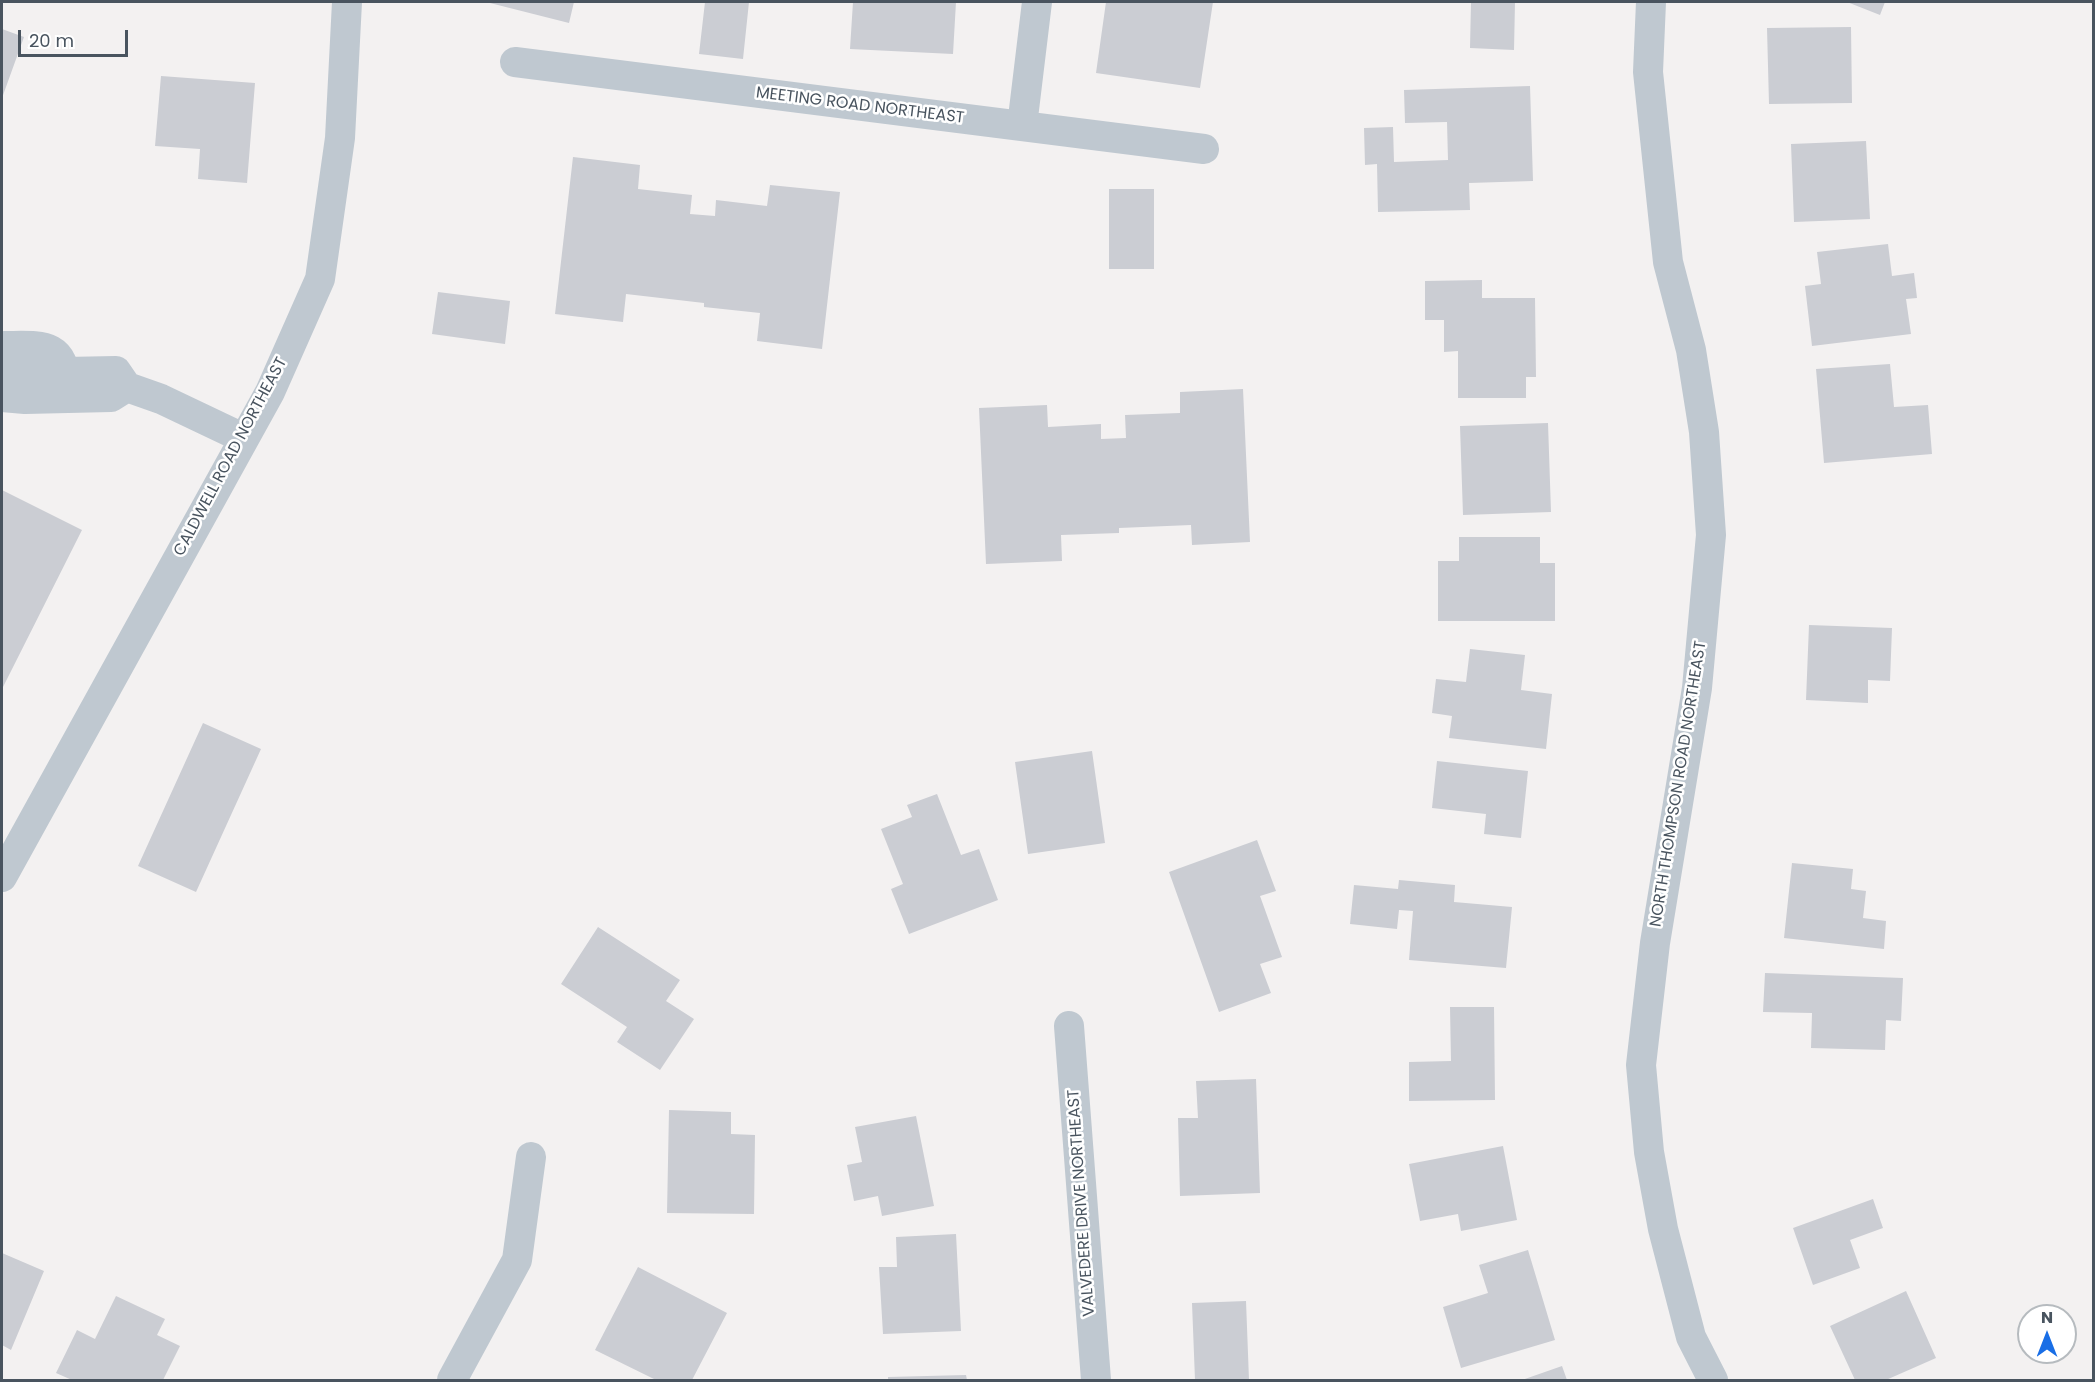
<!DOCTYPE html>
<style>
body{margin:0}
#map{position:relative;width:2095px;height:1382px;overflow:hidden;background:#f3f1f1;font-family:Poppins,sans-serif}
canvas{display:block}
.frame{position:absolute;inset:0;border:3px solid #49545f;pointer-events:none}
.north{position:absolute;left:2017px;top:1304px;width:60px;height:60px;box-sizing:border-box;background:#fff;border:2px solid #b6bbbf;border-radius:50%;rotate:0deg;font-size:16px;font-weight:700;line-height:24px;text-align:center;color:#49545f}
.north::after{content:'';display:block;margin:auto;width:21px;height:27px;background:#196ee6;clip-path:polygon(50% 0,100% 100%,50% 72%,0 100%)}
.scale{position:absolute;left:18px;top:30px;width:110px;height:27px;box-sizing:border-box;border:3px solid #49545f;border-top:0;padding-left:8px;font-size:18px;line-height:21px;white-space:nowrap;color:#49545f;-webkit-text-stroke:4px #fff;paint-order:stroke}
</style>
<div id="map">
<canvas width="2095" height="1382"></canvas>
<div class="frame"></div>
<div class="north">N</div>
<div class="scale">20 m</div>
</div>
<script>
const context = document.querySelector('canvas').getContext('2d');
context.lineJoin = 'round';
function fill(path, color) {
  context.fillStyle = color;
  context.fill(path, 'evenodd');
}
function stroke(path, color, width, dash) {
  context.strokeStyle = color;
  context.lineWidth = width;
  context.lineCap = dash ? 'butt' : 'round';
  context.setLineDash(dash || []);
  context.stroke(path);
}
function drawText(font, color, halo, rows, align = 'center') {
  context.font = font + ' Poppins,sans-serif';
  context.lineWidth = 5;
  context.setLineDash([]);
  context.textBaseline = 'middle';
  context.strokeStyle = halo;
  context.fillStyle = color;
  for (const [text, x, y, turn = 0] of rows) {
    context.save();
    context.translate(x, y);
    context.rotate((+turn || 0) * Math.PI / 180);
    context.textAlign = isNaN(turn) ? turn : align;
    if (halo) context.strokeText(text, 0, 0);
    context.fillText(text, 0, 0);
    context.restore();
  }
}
fill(new Path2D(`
 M 486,2 L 574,2 L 569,23 Z
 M 705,2 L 749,2 L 743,59 L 699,54 Z
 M 853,2 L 956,2 L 953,54 L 850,49 Z
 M 1106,2 L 1213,2 L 1200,88 L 1096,73 Z
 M 1471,2 L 1515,2 L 1514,50 L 1470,48 Z
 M 1847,2 L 1885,2 L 1880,15 Z
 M 1851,27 L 1852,103 L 1769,104 L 1767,28 Z
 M 2,29 L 24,37 L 2,98 Z
 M 161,76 L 255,83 L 247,183 L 198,179 L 200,149 L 155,146 Z
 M 1530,86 L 1533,181 L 1469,183 L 1470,210 L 1378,212 L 1377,164 L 1365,165 L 1364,128 L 1393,127 L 1394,162 L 1448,160 L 1447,122 L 1405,123 L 1404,90 Z
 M 1866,141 L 1870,219 L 1794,222 L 1791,144 Z
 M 573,157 L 640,165 L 638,189 L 692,195 L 690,214 L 715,216 L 716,200 L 767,206 L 770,185 L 840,192 L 822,349 L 757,341 L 760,313 L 704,307 L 704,303 L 626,294 L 623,322 L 555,314 Z
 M 1109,189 L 1154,189 L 1154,269 L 1109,269 Z
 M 1888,244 L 1892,276 L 1914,273 L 1917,298 L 1906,299 L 1911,334 L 1812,346 L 1805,286 L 1821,284 L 1817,252 Z
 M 1482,280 L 1482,298 L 1535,298 L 1536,377 L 1526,377 L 1526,398 L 1458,398 L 1458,351 L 1444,352 L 1444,320 L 1425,320 L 1425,281 Z
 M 438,292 L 510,301 L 505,344 L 432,334 Z
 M 1890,364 L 1894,407 L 1928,405 L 1932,454 L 1824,463 L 1816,369 Z
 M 1243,389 L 1250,542 L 1192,545 L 1191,525 L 1119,528 L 1119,533 L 1061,535 L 1062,561 L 986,564 L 979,408 L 1047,405 L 1048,427 L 1101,424 L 1101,439 L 1126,438 L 1125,415 L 1180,413 L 1180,392 Z
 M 1548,423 L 1551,512 L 1463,515 L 1460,426 Z
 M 2,490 L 82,530 L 2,689 Z
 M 1459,537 L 1540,537 L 1540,563 L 1555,563 L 1555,621 L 1438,621 L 1438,561 L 1459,561 Z
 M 1809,625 L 1892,628 L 1890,681 L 1868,680 L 1868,703 L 1806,700 Z
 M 1470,649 L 1525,655 L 1521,690 L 1552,694 L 1546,749 L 1449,738 L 1452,716 L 1432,713 L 1436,679 L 1466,682 Z
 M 203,723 L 261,749 L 196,892 L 138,866 Z
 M 1092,751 L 1105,843 L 1028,854 L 1015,762 Z
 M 1437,761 L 1528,771 L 1521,838 L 1484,834 L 1486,814 L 1432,808 Z
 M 937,794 L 961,855 L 979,849 L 998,900 L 909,934 L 891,889 L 903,884 L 881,829 L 912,817 L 907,805 Z
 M 1257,840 L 1276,891 L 1260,896 L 1282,957 L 1260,964 L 1271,993 L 1219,1012 L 1169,872 Z
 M 1792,863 L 1853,869 L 1851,889 L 1866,891 L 1863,918 L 1886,921 L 1884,949 L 1784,938 Z
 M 1399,880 L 1455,885 L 1454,902 L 1512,907 L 1506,968 L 1409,960 L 1413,911 L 1399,910 L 1397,929 L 1350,924 L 1354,885 L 1398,889 Z
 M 598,927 L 680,980 L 666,1001 L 694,1019 L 660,1070 L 617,1042 L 627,1027 L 561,984 Z
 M 1765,973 L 1903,978 L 1901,1021 L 1886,1020 L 1885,1050 L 1811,1048 L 1812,1013 L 1763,1012 Z
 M 1450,1007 L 1494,1007 L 1495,1100 L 1409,1101 L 1409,1062 L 1451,1061 Z
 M 1256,1079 L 1260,1193 L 1180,1196 L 1178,1118 L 1198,1118 L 1196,1081 Z
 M 669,1110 L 731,1112 L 731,1134 L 755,1135 L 754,1214 L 667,1213 Z
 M 916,1116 L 934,1206 L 882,1216 L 878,1196 L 854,1201 L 847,1165 L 862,1162 L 855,1127 Z
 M 1503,1146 L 1517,1220 L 1461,1231 L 1458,1214 L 1420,1221 L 1409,1164 Z
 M 1873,1199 L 1883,1228 L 1850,1240 L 1860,1268 L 1813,1285 L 1793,1228 Z
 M 956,1234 L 961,1331 L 883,1334 L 879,1267 L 897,1267 L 896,1237 Z
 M 1528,1250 L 1555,1340 L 1461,1368 L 1443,1307 L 1488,1293 L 1479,1265 Z
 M 2,1253 L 44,1271 L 11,1350 L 2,1345 Z
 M 638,1267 L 727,1313 L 692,1380 L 656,1380 L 595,1350 Z
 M 1906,1291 L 1936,1358 L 1886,1380 L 1855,1380 L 1830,1326 Z
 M 116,1296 L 165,1319 L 157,1335 L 180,1346 L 163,1380 L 72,1380 L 56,1373 L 77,1330 L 95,1339 Z
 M 1246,1301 L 1249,1380 L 1195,1380 L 1192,1303 Z
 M 1562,1366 L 1567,1380 L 1522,1380 Z
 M 966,1375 L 967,1380 L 888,1380 L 888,1377 Z`), '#cbcdd3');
stroke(new Path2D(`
 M 1651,2 L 1648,72 L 1668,262 L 1691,350 L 1704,432 L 1711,535 L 1697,688 L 1655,943 L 1641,1065 L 1649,1152 L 1663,1229 L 1691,1337 L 1713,1380
 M 515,62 L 1204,149
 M 1022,126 L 1037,2
 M 2,348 L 4,346 C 40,346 65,341 66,386
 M 2,370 L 65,372 L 116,371 L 127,387 L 161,399 L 243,438
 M 2,397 L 25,399 L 111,397 L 127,387
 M 2,877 L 270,392 L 320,279 L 340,138 L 347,2
 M 1069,1026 L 1096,1380
 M 452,1380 L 517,1260 L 531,1157`), '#bfc8d0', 30);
drawText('16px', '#49545f', '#fff', [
 ["MEETING ROAD NORTHEAST",860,106,7],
 ["CALDWELL ROAD NORTHEAST",231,457,-62],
 ["NORTH THOMPSON ROAD NORTHEAST",1679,784,-81],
 ["VALVEDERE DRIVE NORTHEAST",1082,1203,-94]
]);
</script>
